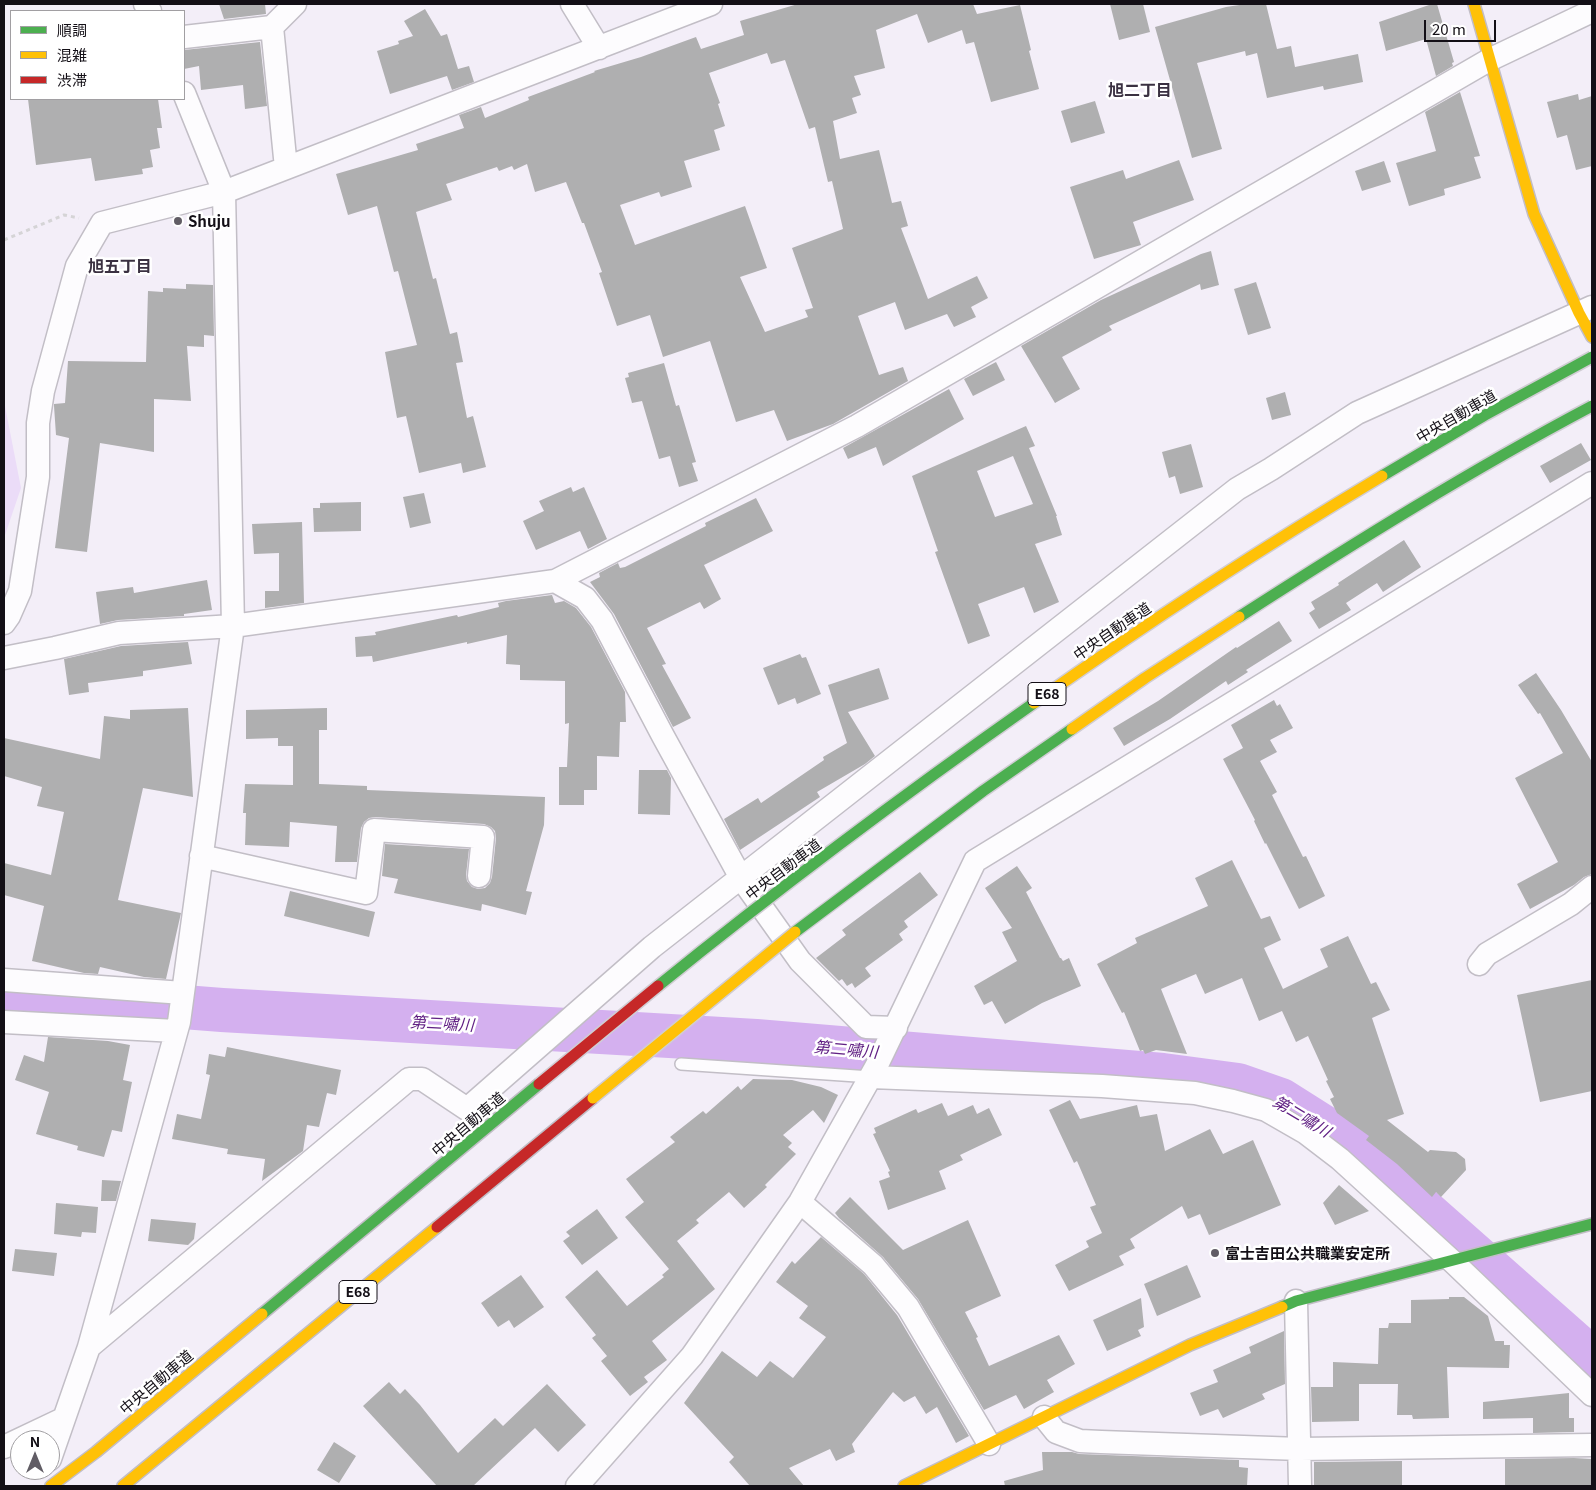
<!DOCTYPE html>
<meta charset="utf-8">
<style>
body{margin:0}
#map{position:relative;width:1596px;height:1490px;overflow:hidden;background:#f3eef8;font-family:Georgia,"Noto Sans JP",serif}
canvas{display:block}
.frame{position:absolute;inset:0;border:5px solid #130f16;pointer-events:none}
.legend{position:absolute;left:10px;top:10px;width:175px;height:90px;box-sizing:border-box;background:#fff;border:1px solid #a19fa2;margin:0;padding:6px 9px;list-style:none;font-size:15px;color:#130f16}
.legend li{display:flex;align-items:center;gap:10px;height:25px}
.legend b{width:25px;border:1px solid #a19fa2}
.north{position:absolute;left:10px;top:1430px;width:50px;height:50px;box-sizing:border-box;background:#fff;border:1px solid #a19fa2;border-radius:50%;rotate:0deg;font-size:14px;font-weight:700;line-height:20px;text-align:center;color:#130f16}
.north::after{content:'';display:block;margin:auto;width:18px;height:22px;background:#615d65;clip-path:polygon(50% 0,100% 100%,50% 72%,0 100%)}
.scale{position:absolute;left:1424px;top:20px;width:72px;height:22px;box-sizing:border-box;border:2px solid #130f16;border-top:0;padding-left:6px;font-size:15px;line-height:18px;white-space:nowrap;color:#130f16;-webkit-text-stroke:4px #fff;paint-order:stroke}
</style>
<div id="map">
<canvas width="1596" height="1490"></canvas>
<div class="frame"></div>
<ul class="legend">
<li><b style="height:6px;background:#4caf50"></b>順調</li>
<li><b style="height:6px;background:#ffc107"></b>混雑</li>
<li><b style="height:6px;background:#c62828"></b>渋滞</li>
</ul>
<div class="north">N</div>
<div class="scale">20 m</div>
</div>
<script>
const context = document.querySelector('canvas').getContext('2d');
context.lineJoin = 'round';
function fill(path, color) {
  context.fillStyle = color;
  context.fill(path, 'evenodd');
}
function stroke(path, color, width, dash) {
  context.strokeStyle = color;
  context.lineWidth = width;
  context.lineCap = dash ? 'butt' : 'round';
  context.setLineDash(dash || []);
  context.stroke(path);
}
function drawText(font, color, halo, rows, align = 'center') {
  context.font = font + ' Georgia,"Noto Sans JP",serif';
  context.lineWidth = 5;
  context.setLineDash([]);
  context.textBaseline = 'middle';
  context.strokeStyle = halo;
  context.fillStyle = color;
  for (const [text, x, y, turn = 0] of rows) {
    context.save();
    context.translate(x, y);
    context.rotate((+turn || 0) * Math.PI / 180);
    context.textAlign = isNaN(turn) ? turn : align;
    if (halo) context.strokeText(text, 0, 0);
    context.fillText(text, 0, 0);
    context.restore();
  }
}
fill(new Path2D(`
 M 4,401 L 21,488 L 4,538 Z`), '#ebdcf8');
stroke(new Path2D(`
 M 4,993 L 222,1010 L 756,1041 L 1163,1075 L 1238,1085 L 1281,1100 L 1330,1131 L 1387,1178 L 1592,1359`), '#d4b0ef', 44);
fill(new Path2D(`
 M 219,4 L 265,4 L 266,14 L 224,19 Z
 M 798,4 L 973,4 L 977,14 L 1020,5 L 1031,50 L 1029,51 L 1039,89 L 991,102 L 974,42 L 966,44 L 962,30 L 928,43 L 917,14 L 876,30 L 885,68 L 854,76 L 861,95 L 852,98 L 857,113 L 833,121 L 840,159 L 879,150 L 892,203 L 901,201 L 908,226 L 901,228 L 928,299 L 977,276 L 988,298 L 971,307 L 976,317 L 954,327 L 947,314 L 905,330 L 895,302 L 858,316 L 879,375 L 903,367 L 908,381 L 833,424 L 787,441 L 774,410 L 736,422 L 710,341 L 663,357 L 650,315 L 617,326 L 599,273 L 602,272 L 584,223 L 582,223 L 566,182 L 535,192 L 527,164 L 514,170 L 512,166 L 499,171 L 497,167 L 446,184 L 452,200 L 416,212 L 433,279 L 436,278 L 450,334 L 457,332 L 463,362 L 456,363 L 467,418 L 473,416 L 486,467 L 463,473 L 461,463 L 419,473 L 406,416 L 397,418 L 385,352 L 417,345 L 398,271 L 394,272 L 377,206 L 348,215 L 336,174 L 418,150 L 416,144 L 464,128 L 459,115 L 481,107 L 485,118 L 529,100 L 528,97 L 595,72 L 594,71 L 641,57 L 696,37 L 701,49 L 744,35 L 740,21 ZM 767,53 L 771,64 L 785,60 L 809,129 L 815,127 L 828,182 L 832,181 L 843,229 L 792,248 L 813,308 L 805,310 L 808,317 L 765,332 L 740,277 L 767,268 L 745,206 L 635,245 L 620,205 L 659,192 L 661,197 L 692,187 L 684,161 L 720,150 L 714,130 L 725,126 L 718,104 L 720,103 L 709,73 Z
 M 1110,4 L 1143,4 L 1150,32 L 1119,40 Z
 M 1246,4 L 1266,4 L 1277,49 L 1291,46 L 1295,67 L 1358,54 L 1363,82 L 1324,90 L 1323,86 L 1267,98 L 1257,53 L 1246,56 L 1245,51 L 1197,63 L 1222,149 L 1192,158 L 1155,27 L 1226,7 Z
 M 1432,4 L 1437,4 L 1454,62 L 1452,63 L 1453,66 L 1436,76 L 1426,39 L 1386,51 L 1379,22 Z
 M 425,9 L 441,36 L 447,34 L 458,69 L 469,66 L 474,82 L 452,90 L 447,76 L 390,94 L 377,51 L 399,44 L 398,41 L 413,36 L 404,21 Z
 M 260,42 L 267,106 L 245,109 L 243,85 L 201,90 L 199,66 L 184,69 L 184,50 Z
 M 1460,92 L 1480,156 L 1474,157 L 1481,178 L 1444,189 L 1445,195 L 1409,206 L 1396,163 L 1436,151 L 1425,112 Z
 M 1578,94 L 1579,100 L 1592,96 L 1592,166 L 1576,170 L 1567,135 L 1557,138 L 1547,102 Z
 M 28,99 L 158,99 L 162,128 L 157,128 L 160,148 L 150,150 L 153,167 L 142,169 L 143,174 L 95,181 L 91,158 L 36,165 Z
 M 1095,101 L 1105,133 L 1071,143 L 1061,111 Z
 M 1179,160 L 1194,200 L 1133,222 L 1141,245 L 1094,259 L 1070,187 L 1123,170 L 1126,179 Z
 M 1384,161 L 1391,182 L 1362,191 L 1355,171 Z
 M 1211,251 L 1219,285 L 1201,290 L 1200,284 L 1109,326 L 1112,330 L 1062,357 L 1080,389 L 1055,403 L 1021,346 L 1101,300 L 1201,254 Z
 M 1256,282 L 1271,328 L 1248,335 L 1234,289 Z
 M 186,284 L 213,285 L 214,336 L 204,335 L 204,347 L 187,346 L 191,401 L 154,399 L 154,452 L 100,443 L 87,552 L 55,548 L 69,438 L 56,435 L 54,406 L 54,404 L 65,403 L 68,361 L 146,362 L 148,291 L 163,292 L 163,288 L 186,289 Z
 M 996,362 L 1005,380 L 973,396 L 964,379 Z
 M 664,363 L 676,406 L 679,405 L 696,462 L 692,463 L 698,481 L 679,487 L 670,456 L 659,459 L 642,401 L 632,403 L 625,378 L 629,377 L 628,373 Z
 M 949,389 L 964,419 L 883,466 L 876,447 L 848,459 L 843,448 Z
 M 1285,392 L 1291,415 L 1272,420 L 1266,398 Z
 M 1026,426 L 1035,446 L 1029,448 L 1057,516 L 1056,516 L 1062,535 L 1035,544 L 1059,602 L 1034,613 L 1024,587 L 978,604 L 990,636 L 968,644 L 935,552 L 938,551 L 912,476 ZM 1013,456 L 1033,504 L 995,517 L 977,471 Z
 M 1581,443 L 1591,460 L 1550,483 L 1540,466 Z
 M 1191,444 L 1203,487 L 1180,494 L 1175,476 L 1169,478 L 1162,452 Z
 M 571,487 L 573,492 L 584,487 L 607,539 L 588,549 L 580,531 L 536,550 L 523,521 L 544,511 L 539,501 Z
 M 424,493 L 431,523 L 410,528 L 403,497 Z
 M 756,498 L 773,531 L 704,565 L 721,599 L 704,609 L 700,602 L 647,628 L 666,664 L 662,665 L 691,718 L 673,727 L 614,614 L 590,582 L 600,577 L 599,573 L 618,563 L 620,568 L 625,567 L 706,526 L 705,523 Z
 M 361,502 L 361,531 L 314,532 L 313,508 L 320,508 L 320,503 Z
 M 302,522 L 304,603 L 265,608 L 265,591 L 279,591 L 279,553 L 254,554 L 252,524 Z
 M 1404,540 L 1421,567 L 1383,592 L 1377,583 L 1346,603 L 1351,610 L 1319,629 L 1309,613 L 1315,609 L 1311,602 L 1339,585 L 1338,583 Z
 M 207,580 L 212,610 L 184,614 L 184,616 L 118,620 L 100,624 L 96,592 L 133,587 L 134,593 Z
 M 552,595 L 555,603 L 564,601 L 576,608 L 591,627 L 625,692 L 626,722 L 620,722 L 619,757 L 597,756 L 597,790 L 584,790 L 584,805 L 559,805 L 559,767 L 567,767 L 569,723 L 565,724 L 565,681 L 520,680 L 520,665 L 506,664 L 507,635 L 467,644 L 467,642 L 373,662 L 372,656 L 356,657 L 355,637 L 376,635 L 375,632 L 457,615 L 458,617 L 499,607 L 498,603 L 506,601 Z
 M 1279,621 L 1292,641 L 1246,670 L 1248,672 L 1228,685 L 1226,681 L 1170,719 L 1124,746 L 1113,728 L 1158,701 L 1236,647 L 1237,648 Z
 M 188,642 L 192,664 L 143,671 L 143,676 L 88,683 L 89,692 L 69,695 L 64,659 L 121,646 Z
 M 800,654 L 802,658 L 806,657 L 821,694 L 797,704 L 795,698 L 778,705 L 763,668 Z
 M 879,668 L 889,699 L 848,712 L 875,756 L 865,764 L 817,792 L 820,797 L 740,850 L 724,819 L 758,798 L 761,803 L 824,760 L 823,757 L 847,743 L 828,685 Z
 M 1536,673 L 1561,710 L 1592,762 L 1592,874 L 1584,877 L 1574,885 L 1530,909 L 1517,884 L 1558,862 L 1515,778 L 1563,753 L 1540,713 L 1538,714 L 1518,685 Z
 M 1274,700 L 1277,706 L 1280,704 L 1293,728 L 1270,740 L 1277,752 L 1260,761 L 1277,792 L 1272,795 L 1303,857 L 1306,856 L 1325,896 L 1299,909 L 1266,843 L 1265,844 L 1254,821 L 1255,820 L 1223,759 L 1243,748 L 1231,725 Z
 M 188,708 L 193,797 L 143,788 L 118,900 L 181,913 L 166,979 L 144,977 L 100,967 L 98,974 L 84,973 L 32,961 L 44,906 L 4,895 L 4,863 L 51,875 L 64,812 L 37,806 L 42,787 L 4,776 L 4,738 L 100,759 L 104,716 L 130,719 L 130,710 Z
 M 327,708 L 327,730 L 319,730 L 319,784 L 367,786 L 367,790 L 545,797 L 544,825 L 526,891 L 532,892 L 526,915 L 482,904 L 481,911 L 394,893 L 398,879 L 382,876 L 385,844 L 469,849 L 466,875 L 467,881 L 472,887 L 478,889 L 485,888 L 490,883 L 492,877 L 496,838 L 495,831 L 491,827 L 484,824 L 375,817 L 369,818 L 364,822 L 361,828 L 357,862 L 335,862 L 337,826 L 290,822 L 289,847 L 245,845 L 246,813 L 243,813 L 245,784 L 293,785 L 293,746 L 278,746 L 278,738 L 246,739 L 246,710 Z
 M 639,770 L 667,770 L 671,778 L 670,815 L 638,814 Z
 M 1232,860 L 1261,919 L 1270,916 L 1281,940 L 1264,948 L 1283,989 L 1328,967 L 1320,949 L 1348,936 L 1371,984 L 1376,982 L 1390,1010 L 1372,1018 L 1404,1114 L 1387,1120 L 1428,1152 L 1430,1150 L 1456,1152 L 1465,1159 L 1466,1170 L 1441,1197 L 1436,1192 L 1432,1197 L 1397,1164 L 1366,1140 L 1369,1136 L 1337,1113 L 1330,1099 L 1334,1097 L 1326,1081 L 1328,1080 L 1308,1036 L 1296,1042 L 1282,1011 L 1259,1021 L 1242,978 L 1205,994 L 1196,974 L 1161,989 L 1187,1054 L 1156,1050 L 1145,1054 L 1143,1050 L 1140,1051 L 1124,1012 L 1122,1013 L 1097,964 L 1137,943 L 1135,938 L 1208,906 L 1195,878 Z
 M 1017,866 L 1032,888 L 1026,892 L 1060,958 L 1061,958 L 1063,961 L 1069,958 L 1081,986 L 1042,1003 L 1005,1024 L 992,1001 L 984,1005 L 974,986 L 1017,961 L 1002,932 L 1012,928 L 985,888 Z
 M 920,872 L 938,895 L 904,921 L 908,927 L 899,934 L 903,940 L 865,968 L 871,976 L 855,988 L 852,983 L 847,986 L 842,979 L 839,981 L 816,958 L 846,935 L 842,930 Z
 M 290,891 L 375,912 L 369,937 L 284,916 Z
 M 1592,980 L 1592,1091 L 1540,1102 L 1517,995 Z
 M 48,1037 L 108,1041 L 130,1045 L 123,1080 L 132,1082 L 122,1132 L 112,1130 L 104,1157 L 77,1150 L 78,1146 L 36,1134 L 49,1092 L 15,1080 L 24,1055 L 44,1062 Z
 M 227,1047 L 341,1070 L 336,1095 L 327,1093 L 319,1127 L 307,1125 L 303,1151 L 262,1181 L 265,1159 L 227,1154 L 228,1149 L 172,1139 L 177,1114 L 201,1119 L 210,1075 L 206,1074 L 209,1054 L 225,1057 Z
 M 753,1079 L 792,1080 L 821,1087 L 838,1095 L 824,1123 L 813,1110 L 783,1135 L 792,1143 L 788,1147 L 796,1154 L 765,1185 L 767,1187 L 744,1208 L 729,1192 L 696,1220 L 699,1223 L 677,1241 L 715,1289 L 652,1341 L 667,1360 L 644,1377 L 648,1382 L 630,1396 L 601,1361 L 607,1356 L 592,1338 L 596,1335 L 565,1297 L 597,1270 L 627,1306 L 664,1277 L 662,1275 L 669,1269 L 625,1217 L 644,1202 L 626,1179 L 675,1142 L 670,1137 L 703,1111 L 706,1114 L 738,1086 L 741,1090 Z
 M 1070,1100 L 1080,1119 L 1137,1105 L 1140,1117 L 1157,1114 L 1165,1151 L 1210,1129 L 1223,1154 L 1253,1140 L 1281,1205 L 1209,1235 L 1200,1214 L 1188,1219 L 1182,1206 L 1130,1239 L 1135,1248 L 1119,1256 L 1124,1265 L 1069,1291 L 1055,1265 L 1089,1247 L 1086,1241 L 1102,1233 L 1090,1207 L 1096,1205 L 1077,1161 L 1074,1163 L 1049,1110 Z
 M 942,1103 L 948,1116 L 973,1105 L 977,1114 L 989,1108 L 1002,1135 L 960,1155 L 963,1160 L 939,1171 L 946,1189 L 888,1210 L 879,1181 L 890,1177 L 888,1172 L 890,1171 L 873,1134 L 876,1133 L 874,1128 L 916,1109 L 918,1113 Z
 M 102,1180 L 121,1181 L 116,1201 L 101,1201 Z
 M 1339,1185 L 1369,1211 L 1335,1225 L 1323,1203 Z
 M 850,1197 L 903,1250 L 968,1220 L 1001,1296 L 965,1312 L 978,1337 L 976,1338 L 989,1366 L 1059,1335 L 1075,1364 L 1047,1380 L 1054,1392 L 1024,1409 L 1016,1395 L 984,1410 L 918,1299 L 883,1257 L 839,1218 L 835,1213 Z
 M 56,1203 L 98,1207 L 96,1233 L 82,1232 L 81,1237 L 54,1234 Z
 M 597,1209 L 618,1238 L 582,1265 L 563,1241 L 570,1236 L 566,1232 Z
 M 151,1219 L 196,1223 L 194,1239 L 188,1245 L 148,1241 Z
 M 821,1237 L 864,1274 L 897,1315 L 969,1436 L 956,1443 L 937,1407 L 926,1414 L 915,1396 L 904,1402 L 893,1392 L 852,1444 L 855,1452 L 836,1461 L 830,1449 L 789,1468 L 804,1486 L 750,1486 L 729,1462 L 734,1457 L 684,1403 L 722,1351 L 757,1377 L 770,1361 L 793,1378 L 826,1337 L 799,1318 L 808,1306 L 776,1282 L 792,1261 L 795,1264 Z
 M 15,1249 L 57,1253 L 54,1276 L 12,1271 Z
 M 1187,1265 L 1201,1297 L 1157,1316 L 1144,1284 Z
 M 521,1275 L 544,1307 L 514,1328 L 509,1320 L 498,1327 L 481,1303 Z
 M 1449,1297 L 1464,1297 L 1488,1316 L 1495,1341 L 1504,1341 L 1504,1345 L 1510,1345 L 1509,1368 L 1447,1367 L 1449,1418 L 1413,1419 L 1412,1415 L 1397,1415 L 1398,1384 L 1359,1384 L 1359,1421 L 1312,1422 L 1311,1387 L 1333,1387 L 1333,1362 L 1378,1364 L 1379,1328 L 1388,1328 L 1389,1323 L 1411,1323 L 1411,1300 L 1449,1299 Z
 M 1141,1298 L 1144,1327 L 1138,1330 L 1141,1336 L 1107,1351 L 1093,1320 Z
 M 1284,1331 L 1285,1384 L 1262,1394 L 1265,1399 L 1223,1418 L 1218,1409 L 1200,1416 L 1190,1393 L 1218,1382 L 1213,1370 L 1251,1353 L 1249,1347 Z
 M 389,1382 L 400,1394 L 405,1389 L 420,1405 L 458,1453 L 495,1418 L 503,1426 L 547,1384 L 586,1425 L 558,1452 L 535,1428 L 473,1486 L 437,1486 L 363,1406 Z
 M 1569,1393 L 1569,1418 L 1574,1418 L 1574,1432 L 1533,1433 L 1533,1418 L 1483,1419 L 1483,1402 Z
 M 334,1442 L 356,1456 L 339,1483 L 317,1470 Z
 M 1042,1452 L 1072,1452 L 1079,1454 L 1239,1460 L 1239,1467 L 1248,1468 L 1247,1486 L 1005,1486 L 1004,1481 L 1043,1470 Z
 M 1574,1458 L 1592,1459 L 1592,1486 L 1505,1486 L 1505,1459 Z
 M 1402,1461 L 1402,1486 L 1314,1486 L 1314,1462 Z`), '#afafb0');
const lane = new Path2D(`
 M 681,1064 L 871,1077`);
const street = new Path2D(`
 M 145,4 L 150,11
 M 572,4 L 599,48
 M 272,27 L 286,168
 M 184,37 L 272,27 L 295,4
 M 555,581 L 585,598 L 602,620 L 663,736 L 741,878 L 800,961 L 866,1027 L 896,1028
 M 4,623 L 9,616 L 20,591 L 38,477 L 38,423 L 43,391 L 77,266 L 102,223 L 224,192 L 711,4
 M 4,658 L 55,648 L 119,633 L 233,626 L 555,581 L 857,426 L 1489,60 L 1592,11
 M 201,856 L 366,893 L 374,830 L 483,837 L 479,876
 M 1479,964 L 1487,954 L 1571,904 L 1592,887
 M 4,980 L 183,993
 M 4,1022 L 176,1031
 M 871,1077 L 1102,1086 L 1195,1093 L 1233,1101 L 1266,1110 L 1306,1133 L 1340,1159 L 1452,1261 L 1592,1395
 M 800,1202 L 873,1265 L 908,1307 L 989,1444
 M 1296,1301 L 1300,1486
 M 89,1347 L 409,1079 L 422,1079 L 467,1109 L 652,947 L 1237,489 L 1271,469 L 1357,413 L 1592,307
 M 1044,1417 L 1056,1432 L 1080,1441 L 1101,1442 L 1300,1449 L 1592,1445
 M 4,1447 L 63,1419
 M 50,1459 L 89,1347 L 179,1022 L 233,626 L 224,192 L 184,93
 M 577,1486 L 692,1356 L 800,1202 L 876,1067 L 975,861 L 1592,483`);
const fast = new Path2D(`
 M 1282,1307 L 1296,1301 L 1592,1224
 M 262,1314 L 539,1084`);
const slow = new Path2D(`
 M 1474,4 L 1534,214 L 1579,313 L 1592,337
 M 51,1486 L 96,1452 L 262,1314
 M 123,1486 L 437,1227
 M 904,1486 L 1190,1345 L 1282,1307`);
const jam = new Path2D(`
 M 437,1227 L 593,1098`);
stroke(lane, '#c2bec6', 14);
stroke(street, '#c2bec6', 25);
stroke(fast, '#c2bec6', 14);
stroke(slow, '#c2bec6', 14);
stroke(jam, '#c2bec6', 14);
stroke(new Path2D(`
 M 4,240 L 64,215 L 79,218`), '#d5d4d6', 3, [4, 4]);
stroke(lane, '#fdfcfe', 11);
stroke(street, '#fdfcfe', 22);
stroke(fast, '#4caf50', 11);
stroke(slow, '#ffc107', 11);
stroke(jam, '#c62828', 11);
const fastBridge = new Path2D(`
 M 1382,476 L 1485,415 L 1592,357
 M 1239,617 C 1354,543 1471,470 1592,406
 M 795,932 L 983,791 L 1072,729
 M 658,986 C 780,887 906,793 1034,703`);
const slowBridge = new Path2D(`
 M 1034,703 C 1147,623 1263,547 1382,476
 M 1072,729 L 1145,678 L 1239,617
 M 593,1098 L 795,932`);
const jamBridge = new Path2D(`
 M 539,1084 L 658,986`);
stroke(fastBridge, '#d0cdd3', 14, []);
stroke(slowBridge, '#d0cdd3', 14, []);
stroke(jamBridge, '#d0cdd3', 14, []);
stroke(fastBridge, '#4caf50', 11);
stroke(slowBridge, '#ffc107', 11);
stroke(jamBridge, '#c62828', 11);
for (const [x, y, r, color] of [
 [178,221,5,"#615d65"],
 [1215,1253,5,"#615d65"]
]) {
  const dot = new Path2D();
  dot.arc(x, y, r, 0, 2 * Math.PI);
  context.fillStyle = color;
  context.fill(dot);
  stroke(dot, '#fff', 2);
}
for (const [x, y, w] of [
 [1047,694,38],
 [358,1292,38]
]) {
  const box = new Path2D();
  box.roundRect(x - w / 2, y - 11.5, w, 23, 4);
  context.fillStyle = '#fff';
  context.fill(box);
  stroke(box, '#130f16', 1);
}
drawText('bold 14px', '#130f16', null, [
 ["E68",1047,694],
 ["E68",358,1292]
]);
drawText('bold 15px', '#130f16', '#fff', [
 ["Shuju",188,221],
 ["富士吉田公共職業安定所",1225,1253]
], 'left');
drawText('15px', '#130f16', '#fff', [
 ["中央自動車道",1456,416,-30],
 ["中央自動車道",1112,631,-34],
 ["中央自動車道",783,869,-37],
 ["中央自動車道",468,1124,-40],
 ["中央自動車道",156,1382,-40]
]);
drawText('bold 16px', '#3a3041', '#fff', [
 ["旭二丁目",1140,90],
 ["旭五丁目",120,266]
]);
drawText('italic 16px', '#612184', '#fff', [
 ["第二嘯川",442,1023,3],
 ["第二嘯川",846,1049,5],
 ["第二嘯川",1302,1116,31]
]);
</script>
